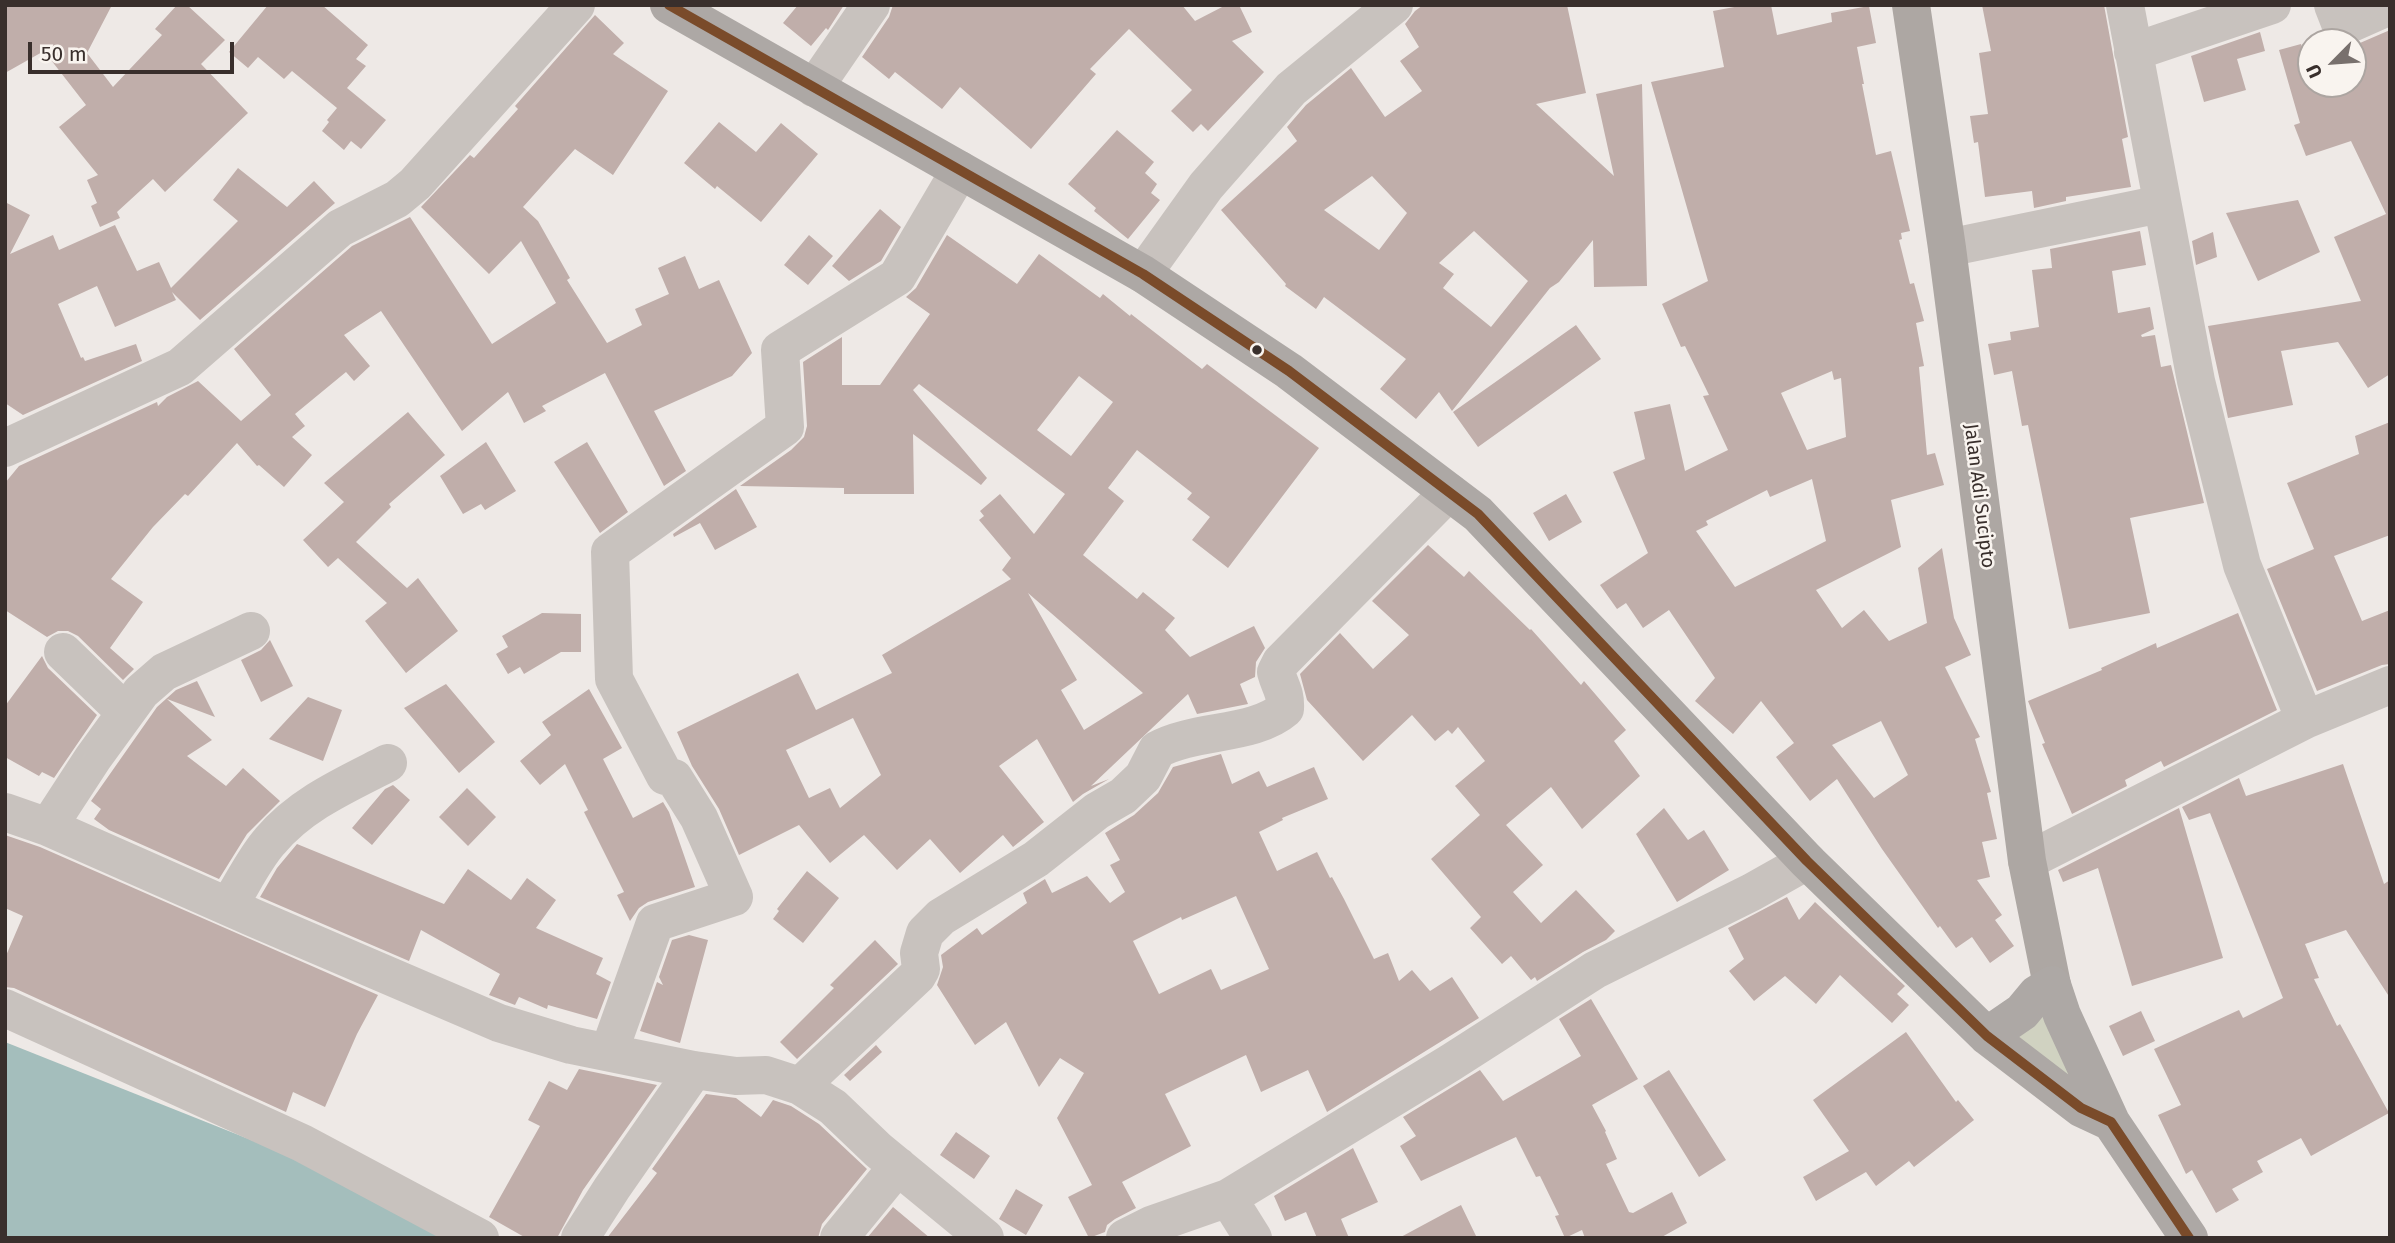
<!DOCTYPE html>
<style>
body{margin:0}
#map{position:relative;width:2395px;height:1243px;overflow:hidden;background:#eee9e6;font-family:"Fira Sans",sans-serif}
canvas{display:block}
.frame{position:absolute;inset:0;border:7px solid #392f2c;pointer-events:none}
.north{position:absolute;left:2297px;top:28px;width:70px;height:70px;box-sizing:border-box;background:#f9f4ef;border:2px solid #aca5a1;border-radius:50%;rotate:245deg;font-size:19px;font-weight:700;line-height:28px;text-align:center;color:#392f2c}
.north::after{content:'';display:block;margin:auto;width:24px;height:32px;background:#78706d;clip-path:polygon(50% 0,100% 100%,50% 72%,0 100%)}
.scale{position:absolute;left:28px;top:42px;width:206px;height:32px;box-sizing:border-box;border:4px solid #392f2c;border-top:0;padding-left:9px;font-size:21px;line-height:24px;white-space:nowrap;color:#392f2c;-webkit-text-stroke:5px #f9f4ef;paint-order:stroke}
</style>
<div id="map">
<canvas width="2395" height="1243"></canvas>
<div class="frame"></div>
<div class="north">U</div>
<div class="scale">50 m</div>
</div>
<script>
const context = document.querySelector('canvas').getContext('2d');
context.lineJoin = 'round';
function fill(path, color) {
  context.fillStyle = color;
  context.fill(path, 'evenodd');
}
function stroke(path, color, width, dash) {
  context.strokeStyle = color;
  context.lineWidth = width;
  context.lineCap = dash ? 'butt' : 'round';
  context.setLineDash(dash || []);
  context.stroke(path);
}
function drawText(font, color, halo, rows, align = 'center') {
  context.font = font + ' "Fira Sans",sans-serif';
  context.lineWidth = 5;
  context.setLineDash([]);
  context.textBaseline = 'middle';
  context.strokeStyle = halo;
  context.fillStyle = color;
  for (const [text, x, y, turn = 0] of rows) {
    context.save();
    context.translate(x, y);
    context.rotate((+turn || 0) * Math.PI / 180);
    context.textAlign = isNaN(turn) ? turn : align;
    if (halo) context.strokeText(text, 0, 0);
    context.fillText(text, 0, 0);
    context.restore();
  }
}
fill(new Path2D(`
 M 2040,986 L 2101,1122 L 1995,1012 Z`), '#d0d2c1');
fill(new Path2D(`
 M 5,1042 L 299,1159 L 445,1238 L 5,1238 Z`), '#a4bebc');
fill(new Path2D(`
 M 5,5 L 112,5 L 87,53 L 113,87 L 162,35 L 155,29 L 177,5 L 187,5 L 225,40 L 201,64 L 248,113 L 165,192 L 153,179 L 117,212 L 120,218 L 100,227 L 91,206 L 97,203 L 87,180 L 98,175 L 59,127 L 86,105 L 44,51 L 5,73 Z
 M 268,5 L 322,5 L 368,45 L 356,59 L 366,66 L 347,88 L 386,120 L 361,149 L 351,141 L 344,150 L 322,131 L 329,122 L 327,120 L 337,108 L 292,71 L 284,79 L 258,57 L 248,68 L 229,52 Z
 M 798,5 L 844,5 L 828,30 L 826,28 L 811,46 L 783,23 Z
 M 893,5 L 1182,5 L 1195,21 L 1226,5 L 1239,5 L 1252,32 L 1232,41 L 1264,72 L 1208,131 L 1201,124 L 1193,132 L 1171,111 L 1192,90 L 1129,29 L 1090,69 L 1096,74 L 1031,149 L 960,87 L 942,109 L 895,72 L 889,79 L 862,57 L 889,17 Z
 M 1423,5 L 1567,5 L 1586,93 L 1536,104 L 1614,176 L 1596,94 L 1642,84 L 1647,286 L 1594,287 L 1593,240 L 1559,282 L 1550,288 L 1452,411 L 1439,392 L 1416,419 L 1380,389 L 1406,359 L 1324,297 L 1316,309 L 1285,286 L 1286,284 L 1221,210 L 1297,141 L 1287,127 L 1306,105 L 1351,68 L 1385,117 L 1422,91 L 1400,61 L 1419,47 L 1405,24 L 1415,11 ZM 1372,176 L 1407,213 L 1379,250 L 1324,210 ZM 1474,231 L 1528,281 L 1491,327 L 1443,288 L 1454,274 L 1439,263 Z
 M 1745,5 L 1771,5 L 1777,35 L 1832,22 L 1831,13 L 1869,6 L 1876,43 L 1857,47 L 1864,84 L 1862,84 L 1876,155 L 1891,151 L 1910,231 L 1901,233 L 1902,239 L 1899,240 L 1910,284 L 1914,283 L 1924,321 L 1916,323 L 1924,366 L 1919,367 L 1927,455 L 1935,453 L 1944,485 L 1891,500 L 1901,547 L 1816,590 L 1842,628 L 1864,610 L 1889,641 L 1927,623 L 1918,568 L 1942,548 L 1954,618 L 1971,655 L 1945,667 L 1980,737 L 1975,739 L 1991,792 L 1987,793 L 1997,839 L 1982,842 L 1990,877 L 1977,880 L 2002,915 L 1995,920 L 2014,946 L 1990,963 L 1972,937 L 1956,948 L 1940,926 L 1938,928 L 1882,849 L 1837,779 L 1810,801 L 1776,757 L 1794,743 L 1761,701 L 1733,734 L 1695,701 L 1715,678 L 1669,610 L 1643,628 L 1626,603 L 1617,609 L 1600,585 L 1648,553 L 1613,472 L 1645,459 L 1634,412 L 1670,404 L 1685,471 L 1728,450 L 1703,396 L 1709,395 L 1685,346 L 1681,347 L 1662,304 L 1708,281 L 1651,82 L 1724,67 L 1713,11 ZM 1832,371 L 1834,380 L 1841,378 L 1846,437 L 1807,450 L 1781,393 ZM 1812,479 L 1826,541 L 1735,587 L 1696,531 L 1708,525 L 1706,521 L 1767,490 L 1770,497 ZM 1881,721 L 1908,775 L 1874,798 L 1832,745 Z
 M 1982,5 L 2104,5 L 2128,137 L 2122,139 L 2131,187 L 2066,197 L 2066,201 L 2034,208 L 2032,191 L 1985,197 L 1978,142 L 1974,143 L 1970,116 L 1988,114 L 1979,53 L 1991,51 Z
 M 595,15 L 624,43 L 613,54 L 668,91 L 613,175 L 575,149 L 523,207 L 538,221 L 570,278 L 567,280 L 607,343 L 642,325 L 635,309 L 669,294 L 658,268 L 685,256 L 699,289 L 719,280 L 752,353 L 732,376 L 654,411 L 686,471 L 664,486 L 605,373 L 542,406 L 546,411 L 524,423 L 508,392 L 462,431 L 381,311 L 344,335 L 370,366 L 354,381 L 346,372 L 295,414 L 305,426 L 292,437 L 312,455 L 284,487 L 259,465 L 257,466 L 237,443 L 188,496 L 185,494 L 153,527 L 111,579 L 143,602 L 110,648 L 134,669 L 123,680 L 78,636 L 68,631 L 58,631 L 47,637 L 5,610 L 5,483 L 19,466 L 157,402 L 158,406 L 167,397 L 198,381 L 241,421 L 271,395 L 234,349 L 352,246 L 410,217 L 492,344 L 556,303 L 521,241 L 489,274 L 421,207 L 470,155 L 474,158 L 518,109 L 515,106 Z
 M 2390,30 L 2390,374 L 2368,388 L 2338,342 L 2281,351 L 2293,405 L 2228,418 L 2208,326 L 2361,301 L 2334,237 L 2386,214 L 2351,141 L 2306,156 L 2294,125 L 2300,123 L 2279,50 L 2301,44 L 2304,54 L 2311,50 L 2311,84 L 2353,84 L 2353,46 Z
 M 2260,32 L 2265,51 L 2237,59 L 2246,90 L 2204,102 L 2191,56 Z
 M 719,122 L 756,152 L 781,123 L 818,154 L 761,222 L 717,186 L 715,189 L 684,163 Z
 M 1117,130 L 1154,162 L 1145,173 L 1157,184 L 1151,193 L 1160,200 L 1128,239 L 1094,211 L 1096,208 L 1068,184 Z
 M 238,168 L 287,207 L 314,181 L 335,203 L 200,320 L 172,292 L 176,300 L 115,327 L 97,286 L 58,304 L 81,358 L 83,357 L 85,361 L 136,344 L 142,361 L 23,415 L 5,403 L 5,202 L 30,215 L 10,254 L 53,235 L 59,250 L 115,225 L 137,271 L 159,262 L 171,288 L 238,221 L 213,200 Z
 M 2298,200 L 2320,252 L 2258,281 L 2226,213 Z
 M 880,209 L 901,227 L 881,261 L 849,281 L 832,266 Z
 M 2140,231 L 2146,265 L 2112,271 L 2118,313 L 2150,307 L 2154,329 L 2141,335 L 2142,337 L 2155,335 L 2161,367 L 2171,365 L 2204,503 L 2130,518 L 2150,613 L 2069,629 L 2028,425 L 2022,426 L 2012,371 L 1994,375 L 1988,344 L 2011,340 L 2010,332 L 2039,327 L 2032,270 L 2052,268 L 2050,249 Z
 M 2213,232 L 2217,257 L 2196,265 L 2192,241 Z
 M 809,235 L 833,256 L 808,285 L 784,265 Z
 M 947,235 L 1017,284 L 1039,254 L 1100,298 L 1103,294 L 1130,316 L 1131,314 L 1202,369 L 1207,364 L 1319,448 L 1228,568 L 1192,540 L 1210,517 L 1187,499 L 1192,493 L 1137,450 L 1108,488 L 1124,501 L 1083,555 L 1137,599 L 1143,592 L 1175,618 L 1165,630 L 1190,657 L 1254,626 L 1265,648 L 1256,662 L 1255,677 L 1240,684 L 1248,704 L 1197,714 L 1188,694 L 1091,786 L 1109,779 L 1083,794 L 1073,802 L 1037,739 L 999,766 L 1044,822 L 1013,847 L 1003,835 L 960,873 L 930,839 L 897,870 L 864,835 L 830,863 L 799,825 L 739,855 L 719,809 L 692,766 L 677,732 L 798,673 L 816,710 L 892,673 L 882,655 L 1011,579 L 1002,570 L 1011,558 L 979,520 L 984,516 L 980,511 L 1000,494 L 1034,534 L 1065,494 L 919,384 L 913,390 L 987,478 L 981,485 L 913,434 L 914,494 L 844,494 L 844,488 L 740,486 L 791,450 L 804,437 L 807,426 L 803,362 L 842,337 L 842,385 L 880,385 L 930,314 L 906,297 L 916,288 ZM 1079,376 L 1113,402 L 1071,456 L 1037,430 ZM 1028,593 L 1143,693 L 1084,730 L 1061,690 L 1077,680 ZM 853,718 L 881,775 L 840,808 L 830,788 L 809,798 L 786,750 Z
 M 1576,325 L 1601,359 L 1478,447 L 1453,412 Z
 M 408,412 L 445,455 L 389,504 L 391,507 L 356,542 L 407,588 L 418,578 L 458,631 L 406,673 L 365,621 L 387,603 L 338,558 L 328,567 L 303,540 L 344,502 L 324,483 Z
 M 2390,422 L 2390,535 L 2334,556 L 2362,621 L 2390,610 L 2390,664 L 2382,665 L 2317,691 L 2267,569 L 2314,549 L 2287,483 L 2359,454 L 2355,436 Z
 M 486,442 L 516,491 L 485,510 L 481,504 L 463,514 L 440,476 Z
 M 587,442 L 628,512 L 600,533 L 554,462 Z
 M 736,489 L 757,527 L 715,550 L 700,523 L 674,537 L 673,534 Z
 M 1566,494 L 1582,522 L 1549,541 L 1533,513 Z
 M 1428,545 L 1464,577 L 1469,571 L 1530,630 L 1531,629 L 1581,685 L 1584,681 L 1626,730 L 1614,741 L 1640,776 L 1582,829 L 1551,787 L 1506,825 L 1543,865 L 1513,892 L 1541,923 L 1576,890 L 1615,931 L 1606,940 L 1583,952 L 1537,981 L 1535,977 L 1531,980 L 1511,956 L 1502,964 L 1470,928 L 1481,917 L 1431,859 L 1480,815 L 1455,786 L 1485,761 L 1458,727 L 1452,734 L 1448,730 L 1435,741 L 1412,715 L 1363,761 L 1307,700 L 1300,674 L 1340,633 L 1373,669 L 1409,635 L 1372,601 Z
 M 542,613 L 581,614 L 581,652 L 561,652 L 524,674 L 520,667 L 508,674 L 496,654 L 508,647 L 502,636 Z
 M 2238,613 L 2277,710 L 2164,767 L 2161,761 L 2125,780 L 2127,786 L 2072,814 L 2042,744 L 2045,743 L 2028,701 L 2102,670 L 2101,668 L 2156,643 L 2157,648 Z
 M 270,640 L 293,686 L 261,702 L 241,660 L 261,650 Z
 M 42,656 L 48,668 L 97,715 L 54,778 L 42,772 L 39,776 L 5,757 L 5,706 Z
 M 197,681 L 215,717 L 167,699 L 212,740 L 187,756 L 226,786 L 243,768 L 280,801 L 247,834 L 219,879 L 109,830 L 94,819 L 101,809 L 91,801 L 157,707 L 176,690 Z
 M 446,684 L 495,742 L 459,773 L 404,708 Z
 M 589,689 L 622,748 L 603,759 L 633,818 L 663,802 L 669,812 L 695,887 L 648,902 L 639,908 L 630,921 L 617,895 L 624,892 L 584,812 L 588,810 L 565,764 L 540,785 L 520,761 L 551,735 L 542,722 Z
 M 308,697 L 342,710 L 323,761 L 269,739 Z
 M 1221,754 L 1232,784 L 1259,771 L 1267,787 L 1314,767 L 1328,799 L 1282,818 L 1283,820 L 1259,832 L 1277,871 L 1317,852 L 1330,878 L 1332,877 L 1344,899 L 1374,959 L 1388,953 L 1399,981 L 1412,970 L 1430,991 L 1452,977 L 1479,1018 L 1327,1112 L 1308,1070 L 1261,1092 L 1246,1055 L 1165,1094 L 1191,1146 L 1122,1182 L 1136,1208 L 1115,1219 L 1107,1225 L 1105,1232 L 1089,1238 L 1068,1197 L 1092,1185 L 1057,1118 L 1084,1073 L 1060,1058 L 1039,1087 L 1006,1022 L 975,1045 L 937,985 L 943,967 L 941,955 L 977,928 L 982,935 L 1027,903 L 1023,893 L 1045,879 L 1052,893 L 1087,876 L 1110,903 L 1125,892 L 1110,865 L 1120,860 L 1105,833 L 1134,815 L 1158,793 L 1173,767 ZM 1236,896 L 1269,969 L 1221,990 L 1211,969 L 1159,994 L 1133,941 L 1181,917 L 1182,920 Z
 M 2343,764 L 2384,884 L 2390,880 L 2390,998 L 2346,930 L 2305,944 L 2319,978 L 2314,979 L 2337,1026 L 2340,1024 L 2389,1113 L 2311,1156 L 2301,1138 L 2257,1161 L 2263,1172 L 2232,1189 L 2239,1200 L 2216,1213 L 2192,1170 L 2186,1174 L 2158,1115 L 2181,1105 L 2154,1049 L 2239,1010 L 2243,1018 L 2283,998 L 2210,813 L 2189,820 L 2182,807 L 2239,778 L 2246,796 Z
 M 393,785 L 410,800 L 372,845 L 352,828 L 385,789 Z
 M 467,788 L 496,817 L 468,846 L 439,817 Z
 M 1664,808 L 1688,840 L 1704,830 L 1729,870 L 1677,902 L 1636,834 Z
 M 2179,808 L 2223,958 L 2132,986 L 2098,868 L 2063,882 L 2058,870 Z
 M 5,835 L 40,847 L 378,995 L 357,1034 L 325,1107 L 293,1092 L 286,1112 L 14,988 L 5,987 L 5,958 L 23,916 L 5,908 Z
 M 297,844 L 444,904 L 468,869 L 511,900 L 527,878 L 556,900 L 536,928 L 603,958 L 596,974 L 611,982 L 597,1019 L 548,1005 L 547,1009 L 519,997 L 515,1005 L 489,995 L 500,974 L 421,930 L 409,961 L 260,897 L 277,868 Z
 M 807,871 L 839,898 L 803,943 L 773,919 L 779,911 L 777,909 Z
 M 1787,897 L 1799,920 L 1815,902 L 1905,986 L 1897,994 L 1909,1005 L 1892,1023 L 1840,975 L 1816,1004 L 1785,976 L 1754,1001 L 1729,971 L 1744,959 L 1728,928 Z
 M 689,935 L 708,940 L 680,1043 L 640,1031 L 657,982 L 663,985 L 659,977 L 672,940 Z
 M 875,940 L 898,964 L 797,1059 L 780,1042 L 834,988 L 830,985 Z
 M 1591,999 L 1638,1079 L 1592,1105 L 1606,1131 L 1605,1132 L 1617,1159 L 1606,1164 L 1629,1212 L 1633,1213 L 1672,1192 L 1687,1223 L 1660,1238 L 1585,1238 L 1582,1230 L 1565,1238 L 1555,1216 L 1559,1215 L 1540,1176 L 1536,1177 L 1516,1137 L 1421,1181 L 1400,1146 L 1416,1136 L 1403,1117 L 1480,1070 L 1503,1101 L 1581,1056 L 1559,1019 Z
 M 2141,1011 L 2155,1041 L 2123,1056 L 2109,1026 Z
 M 1906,1032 L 1956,1102 L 1958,1100 L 1974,1120 L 1914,1167 L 1909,1161 L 1876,1186 L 1866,1172 L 1816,1201 L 1803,1177 L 1849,1151 L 1813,1100 Z
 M 876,1045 L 882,1052 L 850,1081 L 844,1075 Z
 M 579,1069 L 657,1085 L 583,1190 L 557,1238 L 526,1238 L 489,1217 L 540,1126 L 528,1120 L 549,1081 L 567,1090 Z
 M 1669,1070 L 1726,1160 L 1699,1177 L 1643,1086 Z
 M 706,1094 L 736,1098 L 761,1117 L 773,1100 L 791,1106 L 819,1124 L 867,1169 L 822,1224 L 818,1238 L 607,1238 L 657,1173 L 652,1169 Z
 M 956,1132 L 990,1156 L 974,1179 L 940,1155 Z
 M 1353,1148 L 1378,1202 L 1341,1219 L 1349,1238 L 1317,1238 L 1306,1212 L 1285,1221 L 1274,1196 Z
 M 1016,1189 L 1043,1205 L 1026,1235 L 999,1219 Z
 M 1461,1205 L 1477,1238 L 1399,1238 L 1451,1210 Z
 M 893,1207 L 930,1238 L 867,1238 Z`), '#c0aeaa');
stroke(new Path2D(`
 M 2125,5 L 2196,381 L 2242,565 L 2305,720
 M 2333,5 L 2340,23 L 2345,26 L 2390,6
 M 2133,52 L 2272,5
 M 814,88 L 871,5
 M 1947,248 L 2161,204
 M 1143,274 L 1206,186 L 1291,89 L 1394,5
 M 5,448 L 180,367 L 340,228 L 397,199 L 415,184 L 576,5
 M 63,652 L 125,712
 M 5,812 L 48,827 L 254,918 L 499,1023 L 571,1045 L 694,1070 L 736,1076 L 766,1075 L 800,1086 L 833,1107 L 878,1150 L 985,1238
 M 48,827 L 93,758 L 141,692 L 164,672 L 251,631
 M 2027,861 L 2305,720 L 2390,685
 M 229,905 C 242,885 254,859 270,841 C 301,804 345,785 388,763
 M 5,1008 L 302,1143 L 480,1238
 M 609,1052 L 655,923 L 734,897 L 699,818 L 674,778 L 665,776 L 614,679 L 610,552 L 785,427 L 780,350 L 897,277 L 960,170
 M 800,1086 L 917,976 L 921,969 L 919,953 L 925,933 L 941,917 L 1036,859 L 1097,811 L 1123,796 L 1143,777 L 1157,750 C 1195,729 1254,736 1285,709 C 1286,692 1280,687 1276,672 L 1281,662 L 1449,492
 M 1228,1198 L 1253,1238
 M 580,1238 L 612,1188 L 694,1070
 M 839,1238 L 898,1166
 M 1125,1238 L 1151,1225 L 1228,1198 L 1450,1063 L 1595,970 L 1752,892 L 1807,861`), '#c8c2be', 38);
stroke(new Path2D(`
 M 1911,5 L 1947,248 L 2027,861 L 2052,985`), '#ada7a3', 38);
stroke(new Path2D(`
 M 669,5 L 1143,274 L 1289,371 L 1478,514 L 1807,861 L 1987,1036 L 2081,1108 L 2111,1122 L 2189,1238
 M 1987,1036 L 2022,1012 L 2037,994 L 2052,985 L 2062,1015 L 2111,1122`), '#ada8a5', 38);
stroke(new Path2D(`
 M 669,5 L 1143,274 L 1289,371 L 1478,514 L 1807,861 L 1987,1036 L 2081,1108 L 2111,1122 L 2189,1238`), '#7a4b2a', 10);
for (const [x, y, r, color] of [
 [1257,350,6,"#392f2c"]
]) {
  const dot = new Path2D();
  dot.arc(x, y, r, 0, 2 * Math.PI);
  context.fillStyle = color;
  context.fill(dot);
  stroke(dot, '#f9f4ef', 2.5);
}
drawText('19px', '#392f2c', '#f9f4ef', [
 ["Jalan Adi Sucipto",1979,496,83]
]);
</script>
